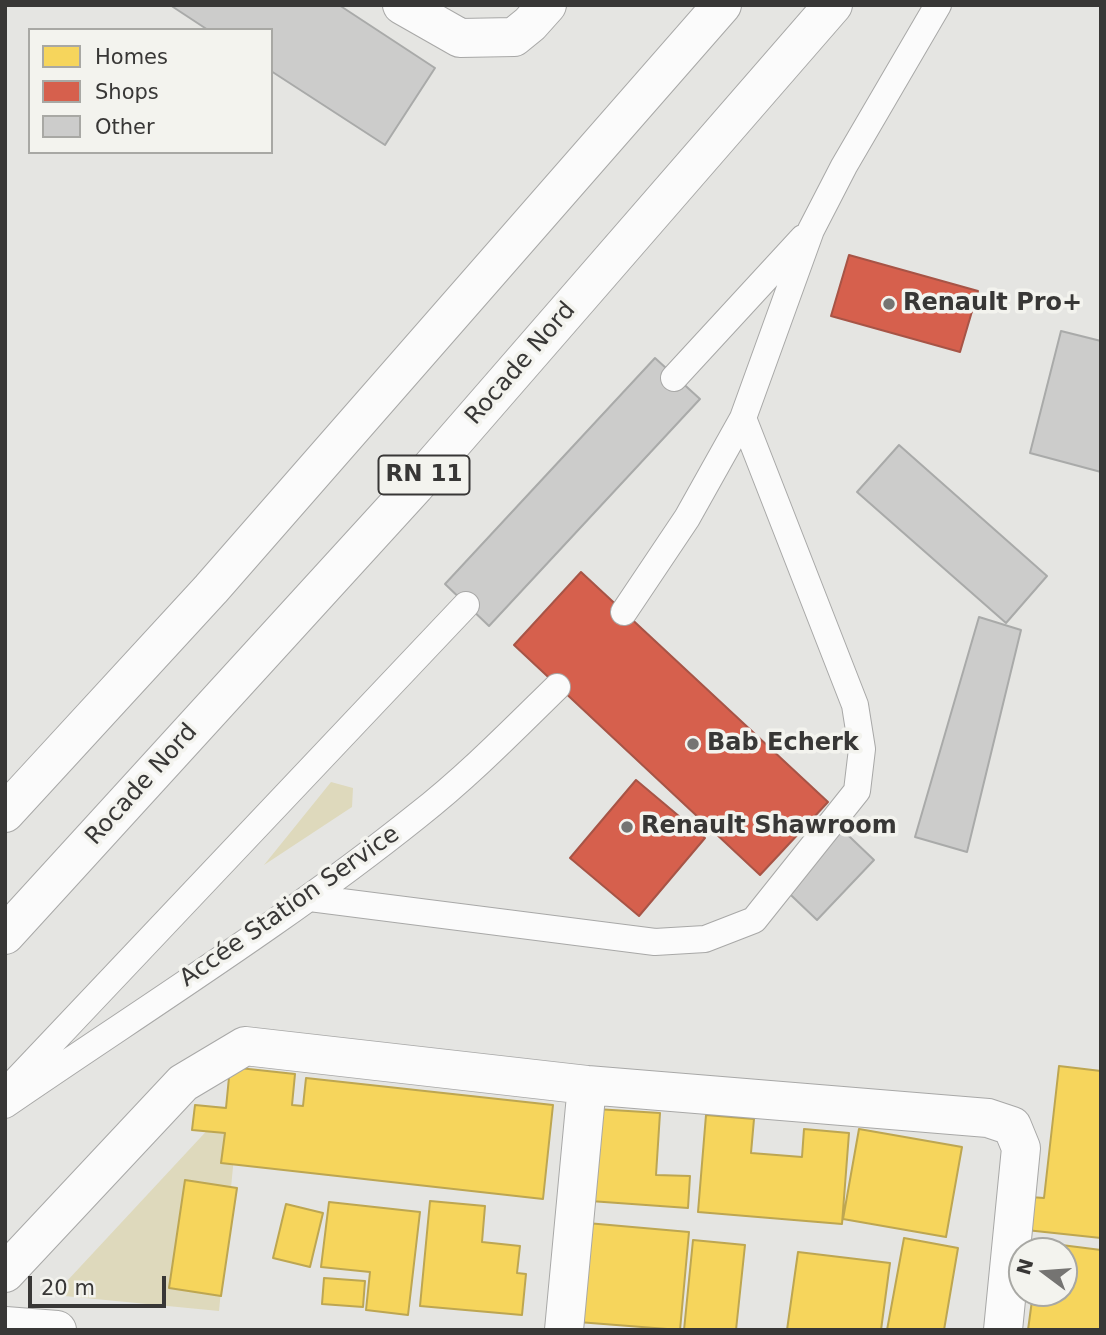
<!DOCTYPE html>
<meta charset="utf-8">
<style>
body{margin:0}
#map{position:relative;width:1106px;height:1335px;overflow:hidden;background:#e5e5e2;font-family:"DejaVu Sans",sans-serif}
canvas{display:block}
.frame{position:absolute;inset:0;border:7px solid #383736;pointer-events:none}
.legend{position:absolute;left:28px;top:28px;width:245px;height:126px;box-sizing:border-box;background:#f3f3ee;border:2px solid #a8a8a4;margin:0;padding:9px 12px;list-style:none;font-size:21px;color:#383736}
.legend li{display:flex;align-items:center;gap:14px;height:35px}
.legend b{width:35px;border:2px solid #a8a8a4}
.north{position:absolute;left:1008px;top:1237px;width:70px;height:70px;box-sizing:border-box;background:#f3f3ee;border:2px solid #a8a8a4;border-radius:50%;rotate:286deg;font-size:19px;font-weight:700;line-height:28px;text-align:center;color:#383736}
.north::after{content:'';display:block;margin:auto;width:24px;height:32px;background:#757472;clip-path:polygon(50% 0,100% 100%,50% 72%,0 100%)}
.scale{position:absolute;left:28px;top:1276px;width:138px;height:32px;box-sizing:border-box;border:4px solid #383736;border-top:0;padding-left:9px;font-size:21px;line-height:24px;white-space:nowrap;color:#383736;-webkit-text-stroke:5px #f3f3ee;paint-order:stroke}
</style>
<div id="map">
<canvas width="1106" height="1335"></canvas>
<div class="frame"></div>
<ul class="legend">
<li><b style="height:19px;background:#f6d55c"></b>Homes</li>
<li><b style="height:19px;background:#d6604d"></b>Shops</li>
<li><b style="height:19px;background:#cccccb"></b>Other</li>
</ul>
<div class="north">N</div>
<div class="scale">20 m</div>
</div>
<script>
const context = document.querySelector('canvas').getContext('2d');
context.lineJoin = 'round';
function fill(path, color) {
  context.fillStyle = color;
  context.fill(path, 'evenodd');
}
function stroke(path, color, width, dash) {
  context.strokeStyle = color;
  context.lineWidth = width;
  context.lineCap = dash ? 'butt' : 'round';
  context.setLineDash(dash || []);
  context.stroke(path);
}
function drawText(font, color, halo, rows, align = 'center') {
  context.font = font + ' "DejaVu Sans",sans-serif';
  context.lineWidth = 7;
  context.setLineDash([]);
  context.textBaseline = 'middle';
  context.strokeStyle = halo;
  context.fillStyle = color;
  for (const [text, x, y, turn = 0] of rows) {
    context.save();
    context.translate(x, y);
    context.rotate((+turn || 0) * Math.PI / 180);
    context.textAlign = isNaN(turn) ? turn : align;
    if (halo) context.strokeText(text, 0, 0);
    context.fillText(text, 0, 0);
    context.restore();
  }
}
fill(new Path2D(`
 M 331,782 L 353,788 L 352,807 L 264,865 Z
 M 240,1095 L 219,1311 L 54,1295 Z`), '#ded9bc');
const homes = new Path2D(`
 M 1059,1066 L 1101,1071 L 1101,1238 L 1026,1230 L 1030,1197 L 1044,1198 Z
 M 230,1067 L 295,1074 L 292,1105 L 303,1106 L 306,1078 L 553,1105 L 543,1199 L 221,1163 L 225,1133 L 192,1130 L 195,1105 L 226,1108 Z
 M 596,1109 L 660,1113 L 656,1175 L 690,1176 L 688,1208 L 590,1201 Z
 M 706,1115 L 754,1119 L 751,1153 L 802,1157 L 804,1129 L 849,1133 L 842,1224 L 698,1212 Z
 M 859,1129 L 962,1147 L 946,1237 L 843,1219 Z
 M 185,1180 L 237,1188 L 221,1296 L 169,1288 Z
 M 430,1201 L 485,1206 L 482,1242 L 520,1246 L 517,1273 L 526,1274 L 522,1315 L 420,1306 Z
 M 329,1202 L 420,1212 L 408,1315 L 366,1310 L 370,1272 L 321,1267 Z
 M 286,1204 L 323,1213 L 310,1267 L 273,1258 Z
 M 587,1223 L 689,1232 L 680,1330 L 578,1322 Z
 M 904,1238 L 958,1248 L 944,1330 L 887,1330 Z
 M 1014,1239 L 1101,1250 L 1101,1330 L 1028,1330 L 1033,1293 L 1064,1293 L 1064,1251 L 1022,1251 Z
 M 693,1240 L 745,1245 L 736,1330 L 684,1330 Z
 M 798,1252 L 890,1263 L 881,1330 L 787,1330 Z
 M 324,1278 L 365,1281 L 363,1307 L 322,1304 Z`);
fill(homes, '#f6d55c');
stroke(homes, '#bda651', 2);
const shops = new Path2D(`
 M 849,255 L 978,291 L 960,352 L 831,316 Z
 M 581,572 L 828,802 L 760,875 L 514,645 Z
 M 636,780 L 705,838 L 639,916 L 570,858 Z`);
fill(shops, '#d6604d');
stroke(shops, '#a75446', 2);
const building = new Path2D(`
 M 170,5 L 339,5 L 435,68 L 385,145 L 271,71 L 271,30 L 208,30 Z
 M 1061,331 L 1101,341 L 1101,472 L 1030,453 Z
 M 655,358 L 700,399 L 489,626 L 445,584 Z
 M 899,445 L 1047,576 L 1006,623 L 857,492 Z
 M 979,617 L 1021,630 L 967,852 L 915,837 Z
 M 830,818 L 874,860 L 817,920 L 773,878 Z`);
fill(building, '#cccccb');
stroke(building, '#a9aaa9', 2);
const lane = new Path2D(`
 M 674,378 L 803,238
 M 624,612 L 687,518 L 743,418 L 811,230 L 844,166 L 938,5
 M 310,898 L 655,942 L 705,939 L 754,920 L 857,791 L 862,749 L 855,705 L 743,418
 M 6,1091 L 466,605
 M 5,1105 C 143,1010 286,921 417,816 C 467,777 512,731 557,687`);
const street = new Path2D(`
 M 402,5 L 460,38 L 514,37 L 530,24 L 547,5
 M 5,1273 L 183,1083 L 245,1046 L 587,1085 L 988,1118 L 1012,1126 L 1021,1148 L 1003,1330
 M 5,1326 L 57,1330
 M 564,1330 L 587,1085`);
const highway = new Path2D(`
 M 5,813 L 211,589 L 722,5
 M 5,935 L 415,486 L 833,5`);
stroke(lane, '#a8a8a7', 28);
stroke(street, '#a8a8a7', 40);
stroke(highway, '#a8a8a7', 40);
stroke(lane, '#fbfbfb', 26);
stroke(street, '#fbfbfb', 38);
stroke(highway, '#fbfbfb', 38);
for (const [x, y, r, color] of [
 [889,304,7,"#757472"],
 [693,744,7,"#757472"],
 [627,827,7,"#757472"]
]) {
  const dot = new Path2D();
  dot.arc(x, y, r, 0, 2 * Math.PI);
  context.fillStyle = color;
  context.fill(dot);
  stroke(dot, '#f3f3ee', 2.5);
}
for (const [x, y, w] of [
 [424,475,91]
]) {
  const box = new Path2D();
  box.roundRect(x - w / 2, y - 19.5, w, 39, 5);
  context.fillStyle = '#f3f3ee';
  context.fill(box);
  stroke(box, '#383736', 2);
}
drawText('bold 23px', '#383736', null, [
 ["RN 11",424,475]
]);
drawText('bold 24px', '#383736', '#f3f3ee', [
 ["Renault Pro+",903,304],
 ["Bab Echerk",707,744],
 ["Renault Shawroom",641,827]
], 'left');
drawText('24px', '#383736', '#f3f3ee', [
 ["Rocade Nord",521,364,-49],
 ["Rocade Nord",142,785,-48],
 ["Accée Station Service",290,907,-35]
]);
</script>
